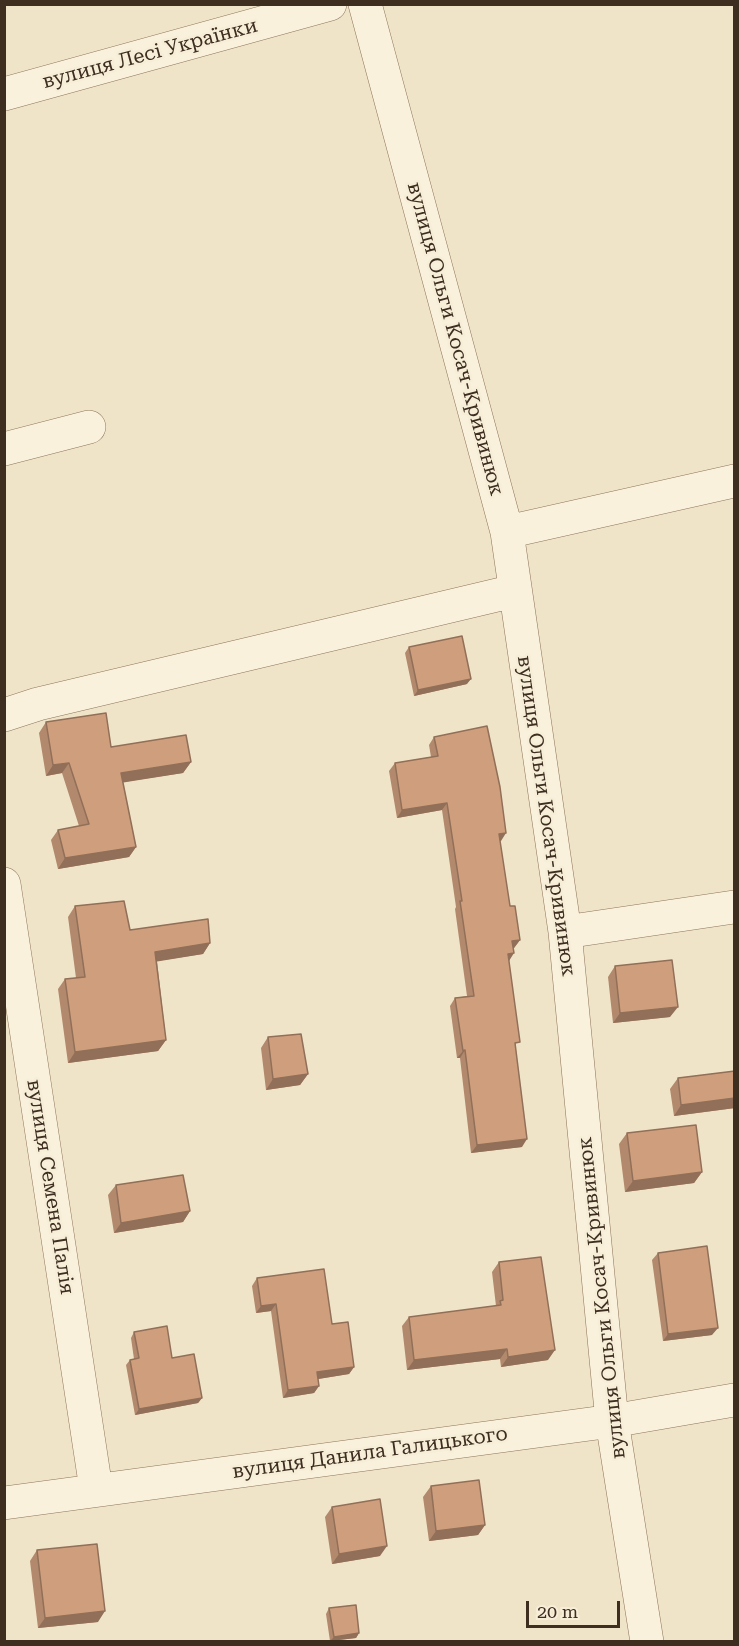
<!DOCTYPE html>
<meta charset="utf-8">
<style>
body{margin:0}
#map{position:relative;width:739px;height:1646px;overflow:hidden;background:#f0e4c8;font-family:"Roboto Serif",serif}
canvas{display:block}
.frame{position:absolute;inset:0;border:6px solid #3d2e20;pointer-events:none}
.scale{position:absolute;left:526px;top:1601px;width:94px;height:27px;box-sizing:border-box;border:3px solid #3d2e20;border-top:0;padding-left:8px;font-size:18px;line-height:21px;white-space:nowrap;color:#3d2e20;-webkit-text-stroke:4px #f7eed8;paint-order:stroke}
</style>
<div id="map">
<canvas width="739" height="1646"></canvas>
<div class="frame"></div>
<div class="scale">20 m</div>
</div>
<script>
const context = document.querySelector('canvas').getContext('2d');
context.lineJoin = 'round';
function stroke(path, color, width, dash) {
  context.strokeStyle = color;
  context.lineWidth = width;
  context.lineCap = dash ? 'butt' : 'round';
  context.setLineDash(dash || []);
  context.stroke(path);
}
function fill(path, color) {
  context.fillStyle = color;
  context.fill(path, 'evenodd');
}
function drawText(font, color, halo, rows, align = 'center') {
  context.font = font + ' "Roboto Serif",serif';
  context.lineWidth = 5;
  context.setLineDash([]);
  context.textBaseline = 'middle';
  context.strokeStyle = halo;
  context.fillStyle = color;
  for (const [text, x, y, turn = 0] of rows) {
    context.save();
    context.translate(x, y);
    context.rotate((+turn || 0) * Math.PI / 180);
    context.textAlign = isNaN(turn) ? turn : align;
    if (halo) context.strokeText(text, 0, 0);
    context.fillText(text, 0, 0);
    context.restore();
  }
}
const minor = new Path2D(`
 M 365,4 L 507,532 L 565,932 L 612,1421 L 647,1642
 M 4,94 L 330,4
 M 4,449 L 89,427
 M 507,532 L 734,481
 M 4,715 L 38,704 L 514,591
 M 4,884 L 96,1489
 M 565,932 L 734,907
 M 4,1503 L 612,1421 L 734,1400`);
stroke(minor, '#8d765c', 34);
stroke(minor, '#faf1dc', 33);
fill(new Path2D(`
 M 409,647 L 467,684 L 414,696 L 405,653 Z
 M 46,722 L 111,747 L 191,762 L 183,773 L 123,782 L 136,847 L 129,857 L 58,869 L 51,840 L 58,830 L 79,826 L 62,773 L 46,776 L 39,733 Z
 M 434,737 L 501,841 L 500,841 L 510,906 L 520,940 L 514,948 L 513,948 L 509,961 L 516,1049 L 522,1147 L 471,1153 L 460,1058 L 457,1058 L 450,1006 L 455,998 L 467,996 L 455,909 L 456,907 L 442,810 L 397,818 L 389,771 L 395,763 L 431,757 L 429,745 Z
 M 75,906 L 130,930 L 210,943 L 203,954 L 157,961 L 166,1040 L 158,1051 L 68,1063 L 58,989 L 65,979 L 76,978 L 68,917 Z
 M 615,966 L 670,1017 L 613,1023 L 608,977 Z
 M 268,1037 L 308,1074 L 300,1085 L 266,1090 L 261,1048 Z
 M 735,1071 L 735,1108 L 674,1116 L 670,1089 L 678,1078 Z
 M 627,1133 L 702,1172 L 694,1183 L 625,1192 L 619,1144 Z
 M 116,1185 L 190,1211 L 183,1222 L 114,1233 L 108,1195 Z
 M 658,1253 L 712,1335 L 663,1341 L 652,1260 Z
 M 499,1262 L 548,1360 L 501,1367 L 500,1359 L 407,1370 L 402,1326 L 409,1317 L 496,1306 L 492,1272 Z
 M 257,1278 L 332,1324 L 354,1367 L 349,1374 L 318,1379 L 319,1386 L 314,1393 L 283,1398 L 271,1311 L 256,1313 L 252,1286 Z
 M 134,1332 L 172,1358 L 202,1398 L 198,1403 L 135,1415 L 126,1365 L 130,1360 L 134,1359 L 131,1338 Z
 M 431,1486 L 485,1525 L 478,1535 L 429,1541 L 423,1497 Z
 M 332,1507 L 380,1556 L 332,1564 L 325,1517 Z
 M 37,1550 L 98,1622 L 38,1628 L 30,1561 Z
 M 329,1608 L 359,1633 L 356,1638 L 330,1641 L 326,1614 Z`), '#b2896c');
fill(new Path2D(`
 M 471,679 L 467,684 L 414,696 L 418,690 Z
 M 191,762 L 183,773 L 114,784 L 121,773 Z
 M 69,763 L 62,773 L 46,776 L 53,765 Z
 M 447,803 L 442,810 L 397,818 L 402,810 Z
 M 506,833 L 501,841 L 493,842 L 499,834 Z
 M 136,847 L 129,857 L 58,869 L 65,858 Z
 M 520,940 L 514,948 L 507,948 L 512,941 Z
 M 210,943 L 203,954 L 148,963 L 155,952 Z
 M 514,953 L 509,961 L 508,954 Z
 M 678,1007 L 670,1017 L 613,1023 L 620,1013 Z
 M 166,1040 L 158,1051 L 68,1063 L 75,1052 Z
 M 465,1050 L 460,1058 L 457,1058 L 463,1051 Z
 M 308,1074 L 300,1085 L 266,1090 L 273,1079 Z
 M 735,1098 L 735,1108 L 674,1116 L 681,1105 Z
 M 527,1139 L 522,1147 L 471,1153 L 477,1145 Z
 M 702,1172 L 694,1183 L 625,1192 L 633,1181 Z
 M 190,1211 L 183,1222 L 114,1233 L 121,1223 Z
 M 276,1304 L 271,1311 L 256,1313 L 261,1306 Z
 M 718,1328 L 712,1335 L 663,1341 L 668,1334 Z
 M 507,1349 L 500,1359 L 407,1370 L 414,1360 Z
 M 555,1350 L 548,1360 L 501,1367 L 508,1357 Z
 M 354,1367 L 349,1374 L 312,1380 L 317,1372 Z
 M 319,1386 L 314,1393 L 283,1398 L 288,1390 Z
 M 202,1398 L 198,1403 L 135,1415 L 139,1409 Z
 M 485,1525 L 478,1535 L 429,1541 L 436,1531 Z
 M 387,1546 L 380,1556 L 332,1564 L 339,1554 Z
 M 105,1611 L 98,1622 L 38,1628 L 45,1618 Z
 M 359,1633 L 356,1638 L 330,1641 L 334,1637 Z`), '#916f58');
const building = new Path2D(`
 M 462,636 L 471,679 L 418,690 L 409,647 Z
 M 106,713 L 111,747 L 186,735 L 191,762 L 121,773 L 136,847 L 65,858 L 58,830 L 89,824 L 69,763 L 53,765 L 46,722 Z
 M 487,726 L 500,787 L 506,833 L 499,834 L 510,906 L 515,906 L 520,940 L 512,941 L 514,953 L 508,954 L 520,1042 L 515,1043 L 527,1139 L 477,1145 L 465,1050 L 463,1051 L 455,998 L 474,996 L 460,901 L 462,901 L 447,803 L 402,810 L 395,763 L 438,756 L 434,737 Z
 M 124,901 L 130,930 L 208,919 L 210,943 L 155,952 L 166,1040 L 75,1052 L 65,979 L 85,977 L 75,906 Z
 M 672,960 L 678,1007 L 620,1013 L 615,966 Z
 M 301,1034 L 308,1074 L 273,1079 L 268,1037 Z
 M 735,1071 L 735,1098 L 681,1105 L 678,1078 Z
 M 696,1125 L 702,1172 L 633,1181 L 627,1133 Z
 M 183,1175 L 190,1211 L 121,1223 L 116,1185 Z
 M 707,1246 L 718,1328 L 668,1334 L 658,1253 Z
 M 541,1257 L 555,1350 L 508,1357 L 507,1349 L 414,1360 L 409,1317 L 501,1305 L 500,1301 L 503,1300 L 499,1262 Z
 M 324,1269 L 332,1324 L 348,1322 L 354,1367 L 317,1372 L 319,1386 L 288,1390 L 276,1304 L 261,1306 L 257,1278 Z
 M 167,1326 L 172,1358 L 194,1354 L 202,1398 L 139,1409 L 130,1360 L 139,1358 L 134,1332 Z
 M 479,1480 L 485,1525 L 436,1531 L 431,1486 Z
 M 380,1499 L 387,1546 L 339,1554 L 332,1507 Z
 M 97,1544 L 105,1611 L 45,1618 L 37,1550 Z
 M 356,1605 L 359,1633 L 334,1637 L 329,1608 Z`);
fill(building, '#cf9f7d');
stroke(building, '#916f58', 1.5);
drawText('20px', '#3d2e20', '#f7eed8', [
 ["вулиця Лесі Українки",150,54,-15],
 ["вулиця Ольги Косач-Кривинюк",455,339,75],
 ["вулиця Ольги Косач-Кривинюк",546,816,82],
 ["вулиця Семена Палія",50,1187,81],
 ["вулиця Ольги Косач-Кривинюк",602,1298,-96],
 ["вулиця Данила Галицького",370,1453,-8]
]);
</script>
